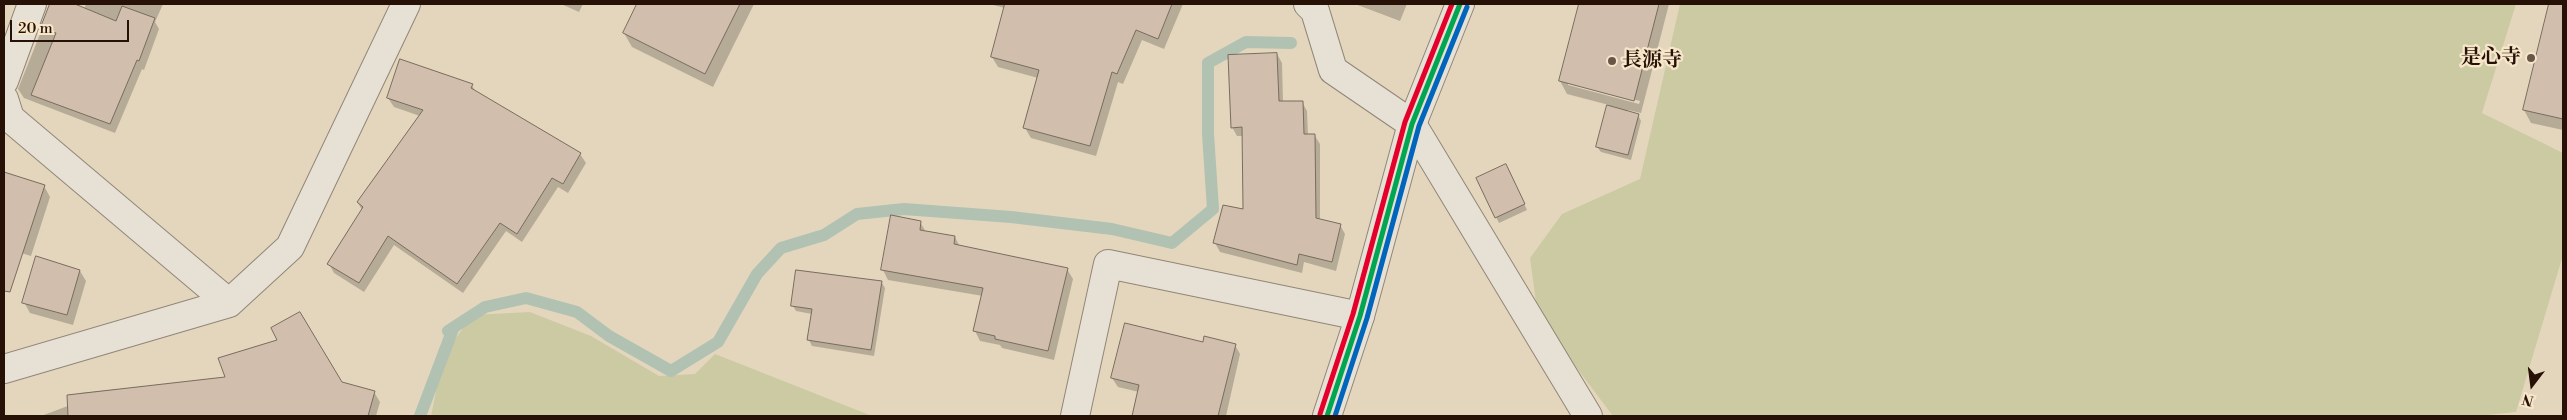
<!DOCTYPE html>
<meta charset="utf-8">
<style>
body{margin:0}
#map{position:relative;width:2567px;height:420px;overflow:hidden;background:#e4d6bd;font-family:"Libre Bodoni",serif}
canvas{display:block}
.frame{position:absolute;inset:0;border:5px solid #271107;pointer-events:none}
.north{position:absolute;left:2507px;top:360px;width:50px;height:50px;-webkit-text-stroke:4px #f7e7ca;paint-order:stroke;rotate:195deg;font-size:14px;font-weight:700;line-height:20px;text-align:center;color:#271107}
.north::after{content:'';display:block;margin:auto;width:18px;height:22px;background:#271107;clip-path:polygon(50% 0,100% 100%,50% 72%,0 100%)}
.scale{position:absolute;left:10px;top:20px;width:119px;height:22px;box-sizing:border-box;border:2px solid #271107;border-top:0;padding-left:6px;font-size:15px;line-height:18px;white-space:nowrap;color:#271107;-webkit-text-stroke:4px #f7e7ca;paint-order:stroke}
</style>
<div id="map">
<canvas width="2567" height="420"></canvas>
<div class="frame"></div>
<div class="north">N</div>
<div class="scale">20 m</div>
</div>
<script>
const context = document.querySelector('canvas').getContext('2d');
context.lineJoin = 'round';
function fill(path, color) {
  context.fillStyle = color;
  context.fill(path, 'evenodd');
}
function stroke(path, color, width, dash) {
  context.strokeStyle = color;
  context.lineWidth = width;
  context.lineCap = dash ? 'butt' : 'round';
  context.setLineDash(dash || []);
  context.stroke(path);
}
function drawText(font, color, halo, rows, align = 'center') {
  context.font = font + ' "Libre Bodoni","Noto Serif JP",serif';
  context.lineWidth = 4.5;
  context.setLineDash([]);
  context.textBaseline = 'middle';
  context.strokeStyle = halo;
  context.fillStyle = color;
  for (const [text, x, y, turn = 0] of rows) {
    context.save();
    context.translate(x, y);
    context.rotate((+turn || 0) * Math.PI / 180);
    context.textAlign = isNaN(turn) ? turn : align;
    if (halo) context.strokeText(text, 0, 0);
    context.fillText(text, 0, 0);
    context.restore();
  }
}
fill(new Path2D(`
 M 1680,4 L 2516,4 L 2482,113 L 2563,153 L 2563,255 L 2516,412 L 2477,416 L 1613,416 L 1538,317 L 1530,258 L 1562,214 L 1640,179 Z
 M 530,312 L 591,336 L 659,376 L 695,374 L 715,354 L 872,416 L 431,416 L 443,357 L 472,315 Z`), '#cccaa3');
fill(new Path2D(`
 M 52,4 L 72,4 L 84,9 L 86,4 L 163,4 L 155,22 L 159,29 L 144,70 L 142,69 L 115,133 L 24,98 L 18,89 Z
 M 561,4 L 583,4 L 579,12 Z
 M 638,4 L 754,4 L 713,87 L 632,47 L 624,33 Z
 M 989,4 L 1183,4 L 1164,49 L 1142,40 L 1123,84 L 1118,82 L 1096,156 L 1031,138 L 1025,128 L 1038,78 L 998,67 L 992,57 L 1005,8 Z
 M 1355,4 L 1407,4 L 1400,21 Z
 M 1580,4 L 1669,4 L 1641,113 L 1628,110 L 1627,112 L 1638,115 L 1641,121 L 1631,160 L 1601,152 L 1597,147 L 1609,105 L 1567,94 L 1560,81 ZM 1568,83 L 1640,101 L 1639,104 L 1568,85 Z
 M 2546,24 L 2563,28 L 2563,130 L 2531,123 L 2524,110 Z
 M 4,31 L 10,40 L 4,59 Z
 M 1277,54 L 1282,63 L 1283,102 L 1302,102 L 1307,111 L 1308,136 L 1315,136 L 1320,144 L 1320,220 L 1340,225 L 1345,234 L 1336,271 L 1304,262 L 1302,273 L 1220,252 L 1215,243 L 1244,211 L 1243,136 L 1237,136 L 1232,127 Z
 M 472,85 L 476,93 L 580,154 L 586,163 L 568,193 L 558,187 L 522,242 L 506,231 L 463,293 L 394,245 L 364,292 L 334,273 L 329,264 L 362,210 L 358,203 L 420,116 L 394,107 L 388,98 Z
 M 1509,171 L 1527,210 L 1499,223 L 1496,217 Z
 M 4,173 L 44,186 L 50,197 L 31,256 L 4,248 Z
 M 920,222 L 926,232 L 955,237 L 960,247 L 1067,269 L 1073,279 L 1054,360 L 1002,348 L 1000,345 L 980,341 L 975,331 L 983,296 L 888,280 L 883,270 Z
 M 80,271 L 86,281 L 73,325 L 30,313 L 24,302 Z
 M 882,283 L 885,288 L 874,356 L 812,346 L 809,340 L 812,314 L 796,311 L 793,306 Z
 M 1204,344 L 1235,345 L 1240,354 L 1226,416 L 1133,416 L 1139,392 L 1118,387 L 1112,378 Z
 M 226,378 L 341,383 L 374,392 L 380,402 L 376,416 L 41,416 L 81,401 L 80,393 Z`), '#0003');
stroke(new Path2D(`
 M 420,416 L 453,329 L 448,331 L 485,307 L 526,298 L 577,312 L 609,336 L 671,371 L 718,342 L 757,274 L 781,248 L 824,235 L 857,214 L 904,209 L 1011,217 L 1112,229 L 1172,243 L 1213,209 L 1208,134 L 1208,63 L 1246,42 L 1291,43`), '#b1c2b2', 12);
const building = new Path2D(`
 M 50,4 L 75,4 L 116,21 L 122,6 L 155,18 L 139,61 L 137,60 L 110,124 L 31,95 L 56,33 L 41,27 Z
 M 637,4 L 740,4 L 705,74 L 623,33 Z
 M 1005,4 L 1172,4 L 1158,39 L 1136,30 L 1117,74 L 1112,72 L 1090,146 L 1023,128 L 1039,70 L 991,57 Z
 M 1579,4 L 1659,4 L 1634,101 L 1559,81 Z
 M 2549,4 L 2563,4 L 2563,119 L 2523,110 Z
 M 1277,53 L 1279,101 L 1303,101 L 1304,134 L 1315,134 L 1316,218 L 1341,224 L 1332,262 L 1299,254 L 1297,265 L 1213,243 L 1223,205 L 1243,209 L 1242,127 L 1231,128 L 1228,55 Z
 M 400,59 L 473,84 L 471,88 L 581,153 L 563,184 L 552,178 L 517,234 L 500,223 L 457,284 L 388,236 L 359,283 L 327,264 L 363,207 L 357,202 L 423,110 L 387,98 Z
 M 1607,105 L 1639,114 L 1628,155 L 1596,147 Z
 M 1506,164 L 1525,204 L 1495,218 L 1476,178 Z
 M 4,172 L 45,185 L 10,292 L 4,291 Z
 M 891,215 L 921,221 L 920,230 L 955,236 L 954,244 L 1068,268 L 1048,351 L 995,339 L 995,336 L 973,331 L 983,288 L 881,270 Z
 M 36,256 L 80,270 L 67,315 L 22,303 Z
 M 796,270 L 882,281 L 871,350 L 807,340 L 812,309 L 791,306 Z
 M 300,312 L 342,382 L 375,391 L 368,416 L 68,416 L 67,395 L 225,377 L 218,358 L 277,340 L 271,328 Z
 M 1125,323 L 1203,342 L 1204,336 L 1236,344 L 1218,416 L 1132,416 L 1139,385 L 1111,378 Z`);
fill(building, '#d1bead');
stroke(building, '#776c5e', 1);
const minor = new Path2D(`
 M 1308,4 L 1315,11 L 1333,70 L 1412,124 L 1588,416
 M 4,81 L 32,4
 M 4,99 L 10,118 L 229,303
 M 4,369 L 229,303 L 290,247 L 406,4
 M 1075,416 L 1108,264 L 1360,316`);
const tertiary = new Path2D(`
 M 1327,416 L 1360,316 L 1412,124 L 1460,4`);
stroke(minor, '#918677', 30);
stroke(tertiary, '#918677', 30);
stroke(minor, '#e7e1d5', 28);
stroke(tertiary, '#e7e1d5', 28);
stroke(new Path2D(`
 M 1327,416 L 1360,316 L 1412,124 L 1460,4`), '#00a651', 5);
stroke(new Path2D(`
 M 1335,416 L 1367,318 L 1419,126 L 1467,7`), '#0065bd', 5);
stroke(new Path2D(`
 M 1320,414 L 1353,314 L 1405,122 L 1452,4`), '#e4002b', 5);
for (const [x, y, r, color] of [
 [2531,58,5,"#695647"],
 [1612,61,5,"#695647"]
]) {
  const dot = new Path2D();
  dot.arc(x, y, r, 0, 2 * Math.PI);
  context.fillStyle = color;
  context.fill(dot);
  stroke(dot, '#f7e7ca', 2);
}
drawText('bold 20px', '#271107', '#f7e7ca', [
 ["是心寺",2521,58],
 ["長源寺",1622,61,"left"]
], 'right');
</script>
